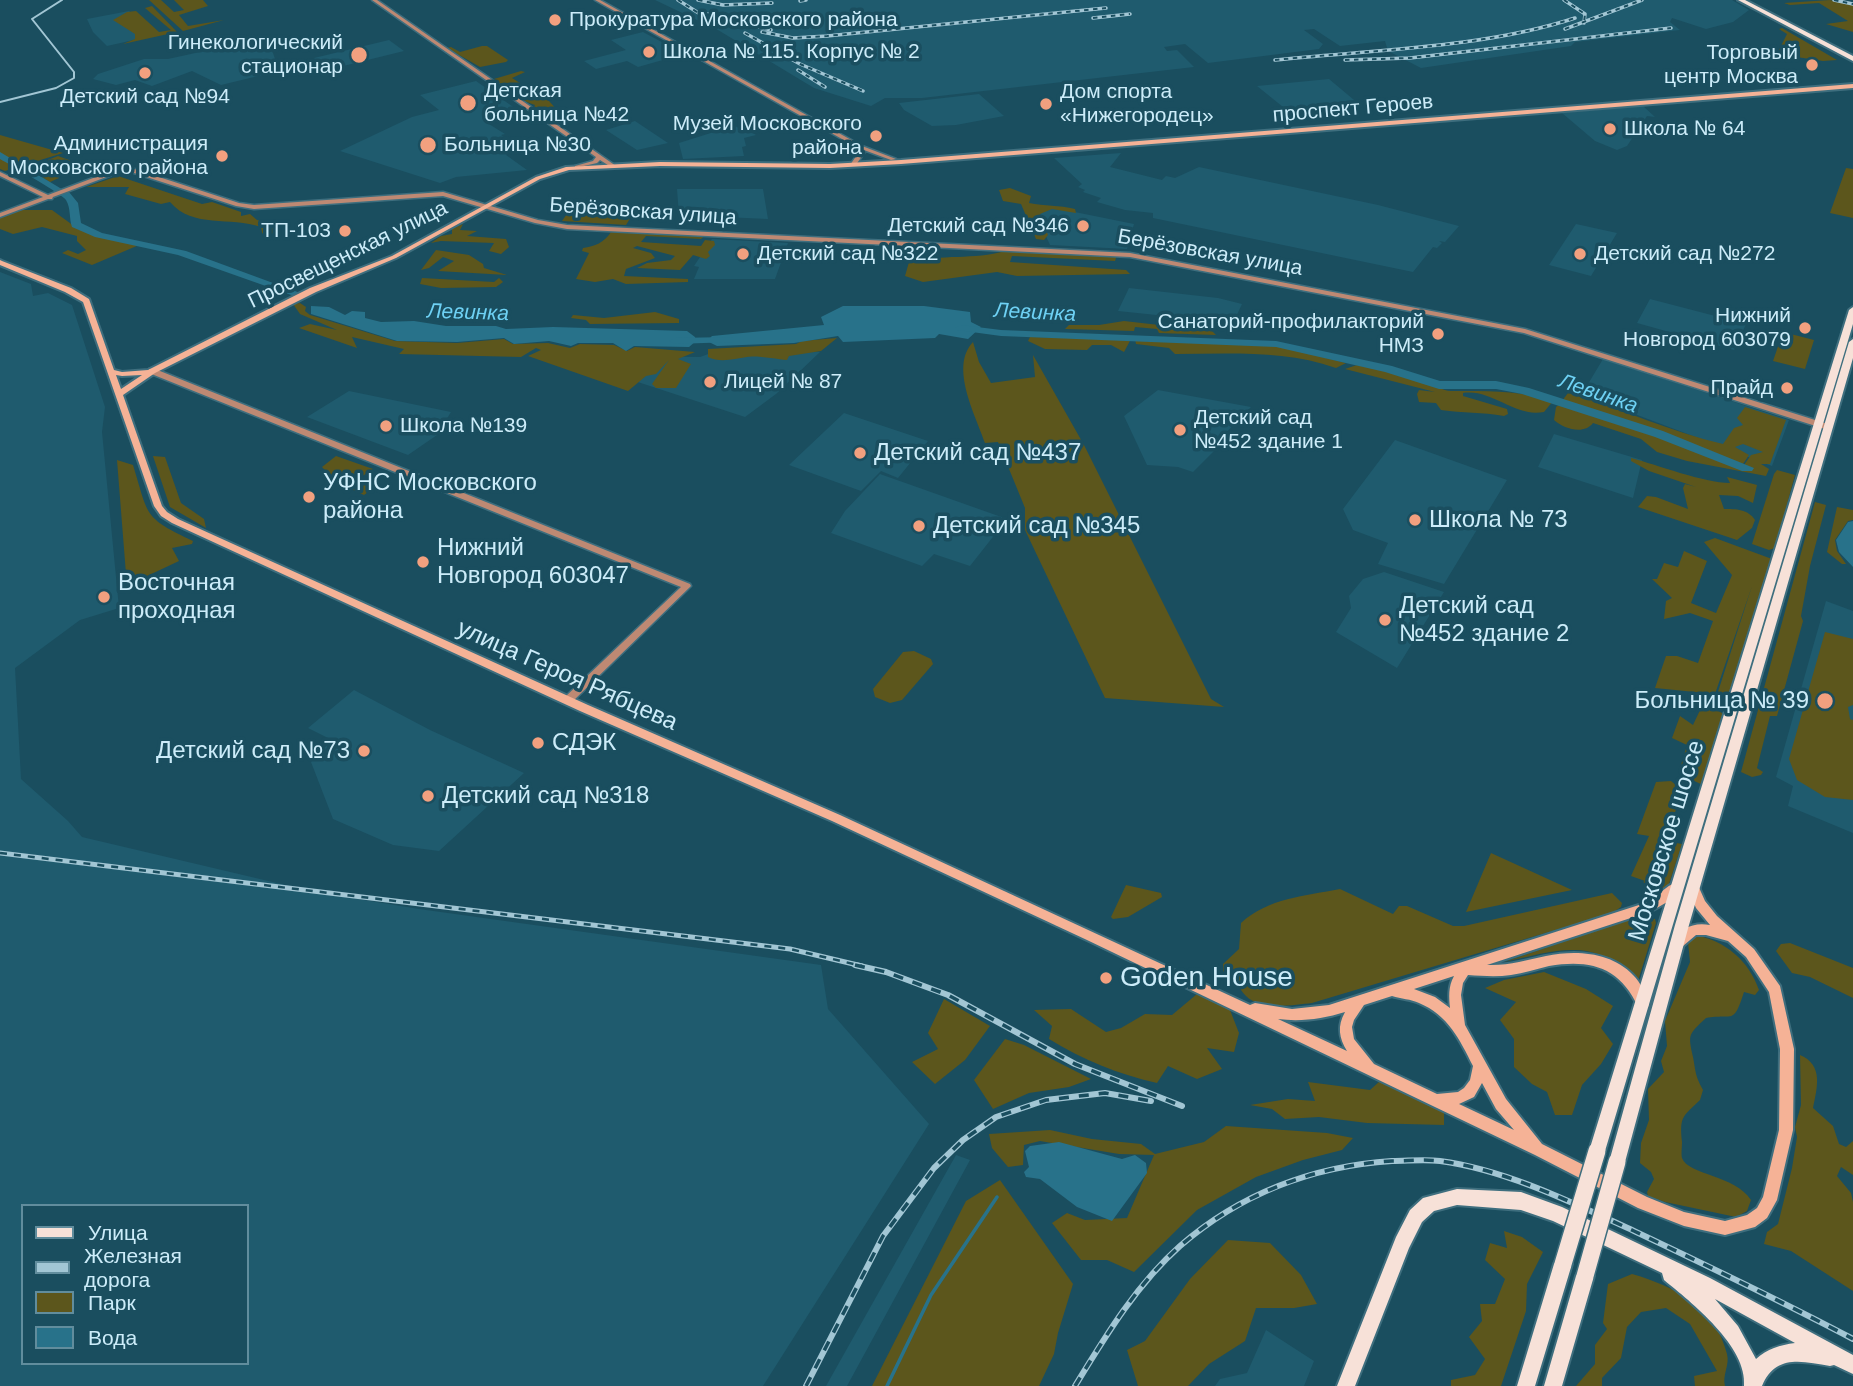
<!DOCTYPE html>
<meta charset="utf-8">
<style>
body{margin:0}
#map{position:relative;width:1853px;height:1386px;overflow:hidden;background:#1a4e5f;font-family:Arial,sans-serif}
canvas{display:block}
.legend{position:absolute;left:21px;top:1204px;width:228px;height:161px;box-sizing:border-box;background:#1a4e5f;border:2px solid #618d9d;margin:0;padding:9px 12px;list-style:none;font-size:21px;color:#ccecf9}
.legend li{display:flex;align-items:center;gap:14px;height:35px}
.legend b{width:35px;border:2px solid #618d9d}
</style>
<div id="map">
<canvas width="1853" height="1386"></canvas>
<ul class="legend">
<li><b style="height:9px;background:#f7e1d8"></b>Улица</li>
<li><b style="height:9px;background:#a2c6d4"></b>Железная дорога</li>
<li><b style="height:19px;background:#5c561c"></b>Парк</li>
<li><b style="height:19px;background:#28728a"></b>Вода</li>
</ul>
</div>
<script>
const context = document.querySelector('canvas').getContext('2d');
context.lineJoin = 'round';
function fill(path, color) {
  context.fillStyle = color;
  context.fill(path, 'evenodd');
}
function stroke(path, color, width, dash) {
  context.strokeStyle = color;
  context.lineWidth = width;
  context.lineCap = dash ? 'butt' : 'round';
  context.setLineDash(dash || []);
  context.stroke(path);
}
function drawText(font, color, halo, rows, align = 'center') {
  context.font = font + ' Arial,sans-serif';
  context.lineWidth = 7;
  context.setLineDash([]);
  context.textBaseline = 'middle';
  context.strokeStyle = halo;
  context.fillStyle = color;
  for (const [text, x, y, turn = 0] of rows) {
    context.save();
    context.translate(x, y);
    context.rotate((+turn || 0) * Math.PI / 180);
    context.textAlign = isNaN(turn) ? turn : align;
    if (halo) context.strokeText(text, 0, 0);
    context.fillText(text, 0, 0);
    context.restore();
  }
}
fill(new Path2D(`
 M 655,0 L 1732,0 L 1749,10 L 1733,22 L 1706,29 L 1672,18 L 1670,22 L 1680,30 L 1575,42 L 1571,46 L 1421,68 L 1388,51 L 1385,41 L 1340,46 L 1314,29 L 1304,30 L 1323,44 L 1319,49 L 1208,63 L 1185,44 L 1164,47 L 1167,51 L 1177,50 L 1194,67 L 922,98 L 885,98 L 871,106 L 814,88 L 718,30 Z
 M 129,11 L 156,35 L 107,46 L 93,32 L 87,19 Z
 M 643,32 L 684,54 L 638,67 L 627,61 L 596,69 L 584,61 L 626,50 L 611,40 Z
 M 389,40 L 404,51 L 327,70 L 314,58 Z
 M 250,41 L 258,47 L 271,47 L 279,71 L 221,85 L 192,71 L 152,86 L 135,80 L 116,85 L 93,79 L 98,74 L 144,59 L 168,59 Z
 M 1329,79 L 1360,105 L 1288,111 L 1257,86 Z
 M 476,81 L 519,111 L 484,121 L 505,134 L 501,135 L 507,139 L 502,141 L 499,150 L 509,152 L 506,155 L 527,170 L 456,177 L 440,183 L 340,151 L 412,117 L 439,110 L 420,95 Z
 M 979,94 L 1004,116 L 956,125 L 932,126 L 904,110 L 899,103 Z
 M 1643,106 L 1655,117 L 1647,116 L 1627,146 L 1617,150 L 1595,141 L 1562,113 Z
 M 635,121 L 668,143 L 637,150 L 606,130 Z
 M 723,125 L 735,126 L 742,130 L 747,129 L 756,135 L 744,138 L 746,146 L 742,147 L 744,156 L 683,159 L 679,143 L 714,132 L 711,129 Z
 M 1121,153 L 1110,167 L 1162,180 L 1166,176 L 1175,178 L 1199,167 L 1378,205 L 1459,226 L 1445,242 L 1439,241 L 1442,243 L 1437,248 L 1433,247 L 1413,272 L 1153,218 L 1153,213 L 1125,210 L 1097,202 L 1101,198 L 1083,192 L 1085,190 L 1078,187 L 1082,184 L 1054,158 Z
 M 677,189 L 763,189 L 768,219 L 679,215 Z
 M 1050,207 L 1134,224 L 1127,249 L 1050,245 L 1036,214 Z
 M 1576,224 L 1617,233 L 1591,276 L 1549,265 Z
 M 712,239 L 788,243 L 775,279 L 694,279 L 699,267 L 694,266 Z
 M 0,272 L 31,284 L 33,296 L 48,293 L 72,305 L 105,407 L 102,432 L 119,608 L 80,620 L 15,668 L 21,779 L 68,821 L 82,837 L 315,892 L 419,909 L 821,965 L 828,1009 L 929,1124 L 763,1386 L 0,1386 ZM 23,1206 L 247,1206 L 247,1363 L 23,1363 Z
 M 1129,288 L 1218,298 L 1242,304 L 1233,323 L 1118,311 Z
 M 1650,299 L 1746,324 L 1734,350 L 1637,323 Z
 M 820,352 L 776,394 L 745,417 L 555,355 L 700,357 L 711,353 Z
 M 1603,359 L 1789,420 L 1772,466 L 1582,394 Z
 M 1158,390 L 1251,407 L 1215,444 L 1216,449 L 1193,472 L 1178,467 L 1147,465 L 1124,416 Z
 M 349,391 L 451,412 L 437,435 L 408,455 L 307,417 Z
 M 844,413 L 928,441 L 898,478 L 881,471 L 861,491 L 789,465 Z
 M 1554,434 L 1642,460 L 1633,498 L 1538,467 Z
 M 1395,440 L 1507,480 L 1444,584 L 1378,564 L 1388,543 L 1353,530 L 1343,509 Z
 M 880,474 L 1007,519 L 970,566 L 934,554 L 922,566 L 831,533 L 845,511 Z
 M 1384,572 L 1444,592 L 1397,668 L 1336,632 L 1351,608 L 1349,596 L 1363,579 Z
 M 1826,601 L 1853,611 L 1853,833 L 1788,806 L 1793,786 L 1776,777 Z
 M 354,690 L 430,730 L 524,773 L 439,851 L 393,845 L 333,819 L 311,762 L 332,740 L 308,728 Z
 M 956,1155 L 970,1160 L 847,1386 L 826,1386 Z
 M 1266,1330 L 1314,1361 L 1304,1386 L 1215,1386 L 1220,1379 L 1247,1373 Z`), '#1f5b6e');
fill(new Path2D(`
 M 149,0 L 161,0 L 174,12 L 184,10 L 174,0 L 203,0 L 208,6 L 179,15 L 188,26 L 224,20 L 183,31 Z
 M 1830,0 L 1853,5 L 1853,32 L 1826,24 L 1848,21 L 1819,3 L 1790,5 L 1784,3 Z
 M 152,6 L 177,32 L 123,44 L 135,39 L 135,34 L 113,20 L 127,12 L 136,11 L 159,32 L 171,30 L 145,8 Z
 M 1782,28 L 1837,60 L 1823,61 L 1777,54 L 1787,34 L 1779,29 Z
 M 482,46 L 487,46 L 508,60 L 506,62 L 480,67 L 447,48 L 451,47 L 460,52 Z
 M 521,71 L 525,72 L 512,78 L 533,91 L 543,88 L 551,91 L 541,98 L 549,101 L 558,111 L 556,114 L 563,114 L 557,117 L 559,119 L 552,120 L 544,115 L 546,112 L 534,107 L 535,105 L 524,101 L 494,79 Z
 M 0,135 L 63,153 L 5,171 L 0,169 Z
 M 58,156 L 83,165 L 58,175 L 59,178 L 50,182 L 27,168 Z
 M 1846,168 L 1853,169 L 1853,218 L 1830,213 Z
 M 118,176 L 202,204 L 212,202 L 241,212 L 241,216 L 250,214 L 257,220 L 278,225 L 275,232 L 267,236 L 262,233 L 261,227 C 230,216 193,229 170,202 L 161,204 L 125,194 L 129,187 L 86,187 Z
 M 1010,188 L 1031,196 L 1029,203 C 1045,206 1059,205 1075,209 L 1076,213 L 1052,209 L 1040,214 L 1048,235 L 1044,240 L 1036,239 L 1021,204 L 1003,201 L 999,190 Z
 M 571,208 L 634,212 L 626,225 L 562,221 Z
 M 23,210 L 52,210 L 74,226 L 97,236 L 139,245 L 92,265 L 62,253 L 68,250 L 78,254 L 86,250 L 77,241 L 77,236 L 42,227 L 13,234 L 0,229 L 0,217 Z
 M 463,224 L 460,230 L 477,231 L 467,236 L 506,239 L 509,247 L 501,254 L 489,251 L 494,243 L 441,241 L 431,243 L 441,236 L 452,234 L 452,229 Z
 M 611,232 L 706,235 L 701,239 L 646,236 L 641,242 L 701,246 L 705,240 L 714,241 L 715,245 L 708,252 L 710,256 L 706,259 L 693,255 L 680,270 L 637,268 L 647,263 L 671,260 L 675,256 L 637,246 L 633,248 L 651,253 L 655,258 L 626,269 L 624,276 L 688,279 L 688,282 L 626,284 L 613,279 L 595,282 L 576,279 L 589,253 L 582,251 L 583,248 C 595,246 604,243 611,232 Z
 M 436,250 L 469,255 L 483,264 L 484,268 L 507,275 L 438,271 L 454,261 L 443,257 L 429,268 L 421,270 Z
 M 1005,251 L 1117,255 L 1115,261 L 1012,256 L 1010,262 L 1126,270 L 1130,274 L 1017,276 L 997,272 L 923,282 L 905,276 L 909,262 C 942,254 974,260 1005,251 Z
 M 422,278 L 494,282 L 499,278 L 503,282 L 496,287 L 441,288 L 420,284 Z
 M 300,303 L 306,307 L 305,311 L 310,315 L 395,341 L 457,343 L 504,339 L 513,344 L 548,343 L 570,348 L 580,344 L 614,345 L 627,351 L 635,347 L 695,352 L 678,359 L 691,364 L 676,388 L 656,388 L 652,384 L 669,360 L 656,374 L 646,376 L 628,391 L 528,356 L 541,350 L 536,348 L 521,357 L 399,354 L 404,349 L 352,337 L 357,348 L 299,328 L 310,324 L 337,330 L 300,314 L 293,304 Z
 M 655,312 L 679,319 L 679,323 L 590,324 L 586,320 L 571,318 L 573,315 L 604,318 Z
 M 1124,321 L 1212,331 L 1216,335 L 1159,333 L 1157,329 L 1135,327 L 1134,331 L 1065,329 L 1069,325 L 1099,325 Z
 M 1783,332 L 1814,340 L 1805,369 L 1773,361 Z
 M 1030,337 L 1131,339 L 1124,352 L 1111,345 L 1092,345 L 1087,350 L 1045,349 L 1028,341 Z
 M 837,338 L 821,351 L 789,356 L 787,360 C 777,359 755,355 747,357 C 734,359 720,363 708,357 L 708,349 L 796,344 L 802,341 Z
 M 1135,339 L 1275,345 L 1346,363 L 1336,368 C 1284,350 1230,354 1175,354 L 1169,348 L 1136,344 Z
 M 973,342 L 979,362 L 991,383 L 1035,377 L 1033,355 L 1084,445 L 1211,699 L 1224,707 L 1105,698 L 1025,530 L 1025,508 L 998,442 L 985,443 C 976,416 949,367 973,342 Z
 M 1357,365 C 1379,369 1399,374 1421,381 C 1429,383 1443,391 1451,391 C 1485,391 1519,390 1553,401 L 1544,412 C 1515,418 1493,389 1463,393 L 1463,396 L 1507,409 L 1508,414 L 1504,416 C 1482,412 1463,413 1441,410 L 1436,403 L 1419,402 L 1417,394 L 1419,390 L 1435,392 L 1345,369 Z
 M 1568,393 C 1621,408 1670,432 1723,444 L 1734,428 L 1743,425 L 1737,418 L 1745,407 L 1786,420 L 1770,464 L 1761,464 L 1769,469 L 1766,476 L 1687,461 L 1657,452 L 1641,439 L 1593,423 C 1584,435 1564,429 1554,420 L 1556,407 L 1560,404 L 1659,435 L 1739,466 L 1744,465 L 1751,455 L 1763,452 L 1743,444 L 1735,447 L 1749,455 L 1743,464 L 1694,448 L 1660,433 L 1562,401 Z
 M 153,456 L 165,457 L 181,503 L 204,519 L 206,528 L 170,507 Z
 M 336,456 L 373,469 L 358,479 L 375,487 L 364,495 L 336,482 L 322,467 Z
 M 1631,458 C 1658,465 1704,483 1730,483 L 1727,477 L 1757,485 L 1753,503 L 1738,496 L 1719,495 L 1724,509 C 1736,509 1748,509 1755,520 L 1752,528 L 1737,540 L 1638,507 L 1647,496 L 1656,497 L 1688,509 L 1683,488 L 1685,484 L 1696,487 L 1649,471 L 1631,461 Z
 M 117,460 L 133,465 C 149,517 143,517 193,541 L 192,544 L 172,548 L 179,561 L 145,577 L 126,574 Z
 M 1777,470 L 1795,475 L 1775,548 L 1769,550 L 1752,544 L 1774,474 Z
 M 1815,502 L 1826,505 L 1810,566 L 1801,616 L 1803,621 L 1777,716 L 1770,716 L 1757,768 L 1763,772 L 1761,775 L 1752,777 L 1741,772 Z
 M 1837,507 L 1853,510 L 1853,520 L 1848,521 L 1835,540 L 1837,551 L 1846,564 L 1842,564 L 1827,552 Z
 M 1715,538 L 1772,559 L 1729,702 L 1716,698 L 1752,586 L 1715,694 L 1655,688 L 1666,656 L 1677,656 L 1698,663 L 1713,621 L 1690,613 L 1664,619 L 1666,601 L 1672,598 L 1652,579 L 1657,579 L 1664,563 L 1678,567 L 1684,551 L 1707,561 L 1691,603 L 1716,613 L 1732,575 L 1704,542 Z
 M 1825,632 L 1853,639 L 1853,705 L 1848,707 L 1850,719 L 1853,720 L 1853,800 L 1825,797 L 1797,780 L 1789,759 Z
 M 914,651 L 931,659 L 933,664 L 902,700 L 890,703 L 875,697 L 873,689 L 903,652 Z
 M 1701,708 L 1717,710 L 1725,715 L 1703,785 L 1690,779 L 1685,780 L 1679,772 L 1687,745 L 1672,738 L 1680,716 L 1693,725 Z
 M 1671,781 L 1683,791 L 1666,836 L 1671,842 L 1682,844 L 1667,890 L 1660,891 L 1643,882 L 1645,881 L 1631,876 L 1649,836 L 1637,834 L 1656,782 Z
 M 1491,853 L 1572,890 L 1466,912 Z
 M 1126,885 L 1161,893 L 1162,897 L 1128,917 L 1113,919 L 1111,917 Z
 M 1340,889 L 1393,914 L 1399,906 L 1407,906 L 1453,926 L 1464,926 L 1612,893 L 1622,903 L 1621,907 L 1612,913 L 1312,1003 C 1294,1005 1261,1011 1246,996 C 1234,983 1243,983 1223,973 L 1223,964 L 1239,949 L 1241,923 C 1268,898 1305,896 1340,889 Z
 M 1643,915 L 1655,919 L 1656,923 L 1638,981 C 1594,936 1559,950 1504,962 Z
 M 1695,935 C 1726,941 1749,961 1759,990 L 1755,995 L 1744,992 C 1733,1026 1734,1013 1706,1018 C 1688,1035 1688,1034 1693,1057 C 1696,1073 1695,1075 1703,1090 L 1700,1100 C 1684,1116 1679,1115 1682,1142 C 1682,1147 1681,1154 1682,1158 C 1688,1175 1735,1175 1751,1200 L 1747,1211 L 1736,1217 L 1665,1202 L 1648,1196 L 1647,1192 L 1654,1179 L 1651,1172 L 1640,1163 L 1641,1143 L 1649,1120 L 1648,1089 L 1664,1072 L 1661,1061 L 1667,1046 L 1665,1021 L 1690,962 L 1688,942 Z
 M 1790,943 L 1853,968 L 1853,998 L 1810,977 L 1792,973 L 1776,951 L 1781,944 Z
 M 1544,972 L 1586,989 L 1613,1006 L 1601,1028 L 1613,1044 L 1601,1064 L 1582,1085 L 1572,1115 L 1555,1115 L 1547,1092 L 1532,1084 L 1514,1067 L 1514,1039 L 1500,1020 L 1516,1002 L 1485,988 L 1504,980 Z
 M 1197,994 L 1230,1010 L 1239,1033 L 1234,1052 L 1207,1048 L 1222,1069 L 1197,1079 L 1168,1066 L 1157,1083 C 1118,1074 1083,1060 1049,1039 L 1052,1026 L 1034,1010 L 1071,1009 L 1106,1032 L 1121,1028 L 1145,1014 L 1172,1015 Z
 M 944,999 L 990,1026 L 965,1060 L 935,1084 L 912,1062 L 938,1049 L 928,1033 Z
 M 1005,1039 L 1024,1045 L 1091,1079 L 1069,1087 L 1029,1093 L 993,1109 L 974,1080 Z
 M 1800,1055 C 1824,1065 1817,1088 1813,1108 L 1833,1126 L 1839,1144 L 1846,1147 L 1853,1141 L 1853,1175 L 1841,1167 L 1837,1176 L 1851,1193 L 1853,1202 L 1853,1291 L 1791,1251 L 1764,1244 L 1767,1232 L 1778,1224 L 1792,1168 L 1797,1137 L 1795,1127 L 1801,1105 Z
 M 1380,1081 L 1444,1111 L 1444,1125 L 1367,1123 L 1319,1117 L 1285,1119 L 1272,1109 L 1250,1105 L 1288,1099 L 1315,1101 L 1308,1082 L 1370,1090 Z
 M 1226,1126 L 1327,1133 L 1353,1138 L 1342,1150 L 1303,1160 L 1256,1177 L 1197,1210 L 1134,1272 L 1107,1260 L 1081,1260 L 1052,1223 L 1067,1213 L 1085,1220 L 1127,1218 L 1154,1155 L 1119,1154 L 1040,1141 L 1024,1145 L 1023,1165 L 1008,1167 L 992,1148 L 989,1134 L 1050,1130 L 1092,1139 L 1141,1144 L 1155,1154 L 1204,1142 Z
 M 1000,1180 L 1073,1284 L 1058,1333 L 1054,1354 L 1039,1386 L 872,1386 L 966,1201 Z
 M 1504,1231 L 1522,1237 L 1543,1252 L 1527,1284 L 1526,1311 L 1501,1386 L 1451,1386 L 1451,1380 L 1475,1375 L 1485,1359 L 1469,1337 L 1482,1321 L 1480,1304 L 1495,1304 L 1505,1279 L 1485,1260 L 1490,1243 L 1507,1248 Z
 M 1228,1240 L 1270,1243 L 1301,1275 L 1317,1304 L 1294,1308 L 1256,1308 L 1245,1341 L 1209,1364 L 1188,1386 L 1138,1386 L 1127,1350 L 1145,1341 L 1190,1279 Z
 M 1632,1274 C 1674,1286 1716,1308 1727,1354 C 1730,1365 1722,1375 1725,1386 L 1695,1386 L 1694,1376 L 1717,1371 L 1690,1324 L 1666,1308 L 1641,1312 L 1627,1327 L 1621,1358 L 1602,1378 L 1602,1386 L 1576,1386 L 1595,1364 L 1595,1345 L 1607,1329 L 1603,1323 L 1608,1284 Z`), '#5c561c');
fill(new Path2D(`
 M 311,306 L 329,307 L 345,315 L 352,311 L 365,312 L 365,318 L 381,322 L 414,321 L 446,326 L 496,326 L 506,329 L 553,327 L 687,331 L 695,337 L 696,341 L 689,347 L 634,346 L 626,351 L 613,343 L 578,343 L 571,346 L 549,341 L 514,344 L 504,338 L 457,342 L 397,341 L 311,314 Z
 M 843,306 L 924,306 L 970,312 L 971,322 L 981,327 L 968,339 L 939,334 L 935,338 L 843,342 L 838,336 L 794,343 L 717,346 L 707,341 L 712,336 L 824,325 L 821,317 Z
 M 1853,521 L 1853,567 L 1839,552 L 1836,540 L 1848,522 Z
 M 1059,1142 L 1122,1159 L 1135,1155 L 1146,1163 L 1147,1173 L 1112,1221 L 1077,1207 L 1040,1179 L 1026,1177 L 1024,1172 L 1029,1167 L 1025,1151 L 1030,1146 Z`), '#28728a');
stroke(new Path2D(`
 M 887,1386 L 931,1295 L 997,1197`), '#28728a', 3.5);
fill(new Path2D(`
 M 0,152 L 65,191 L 69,192 L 78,203 L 81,223 L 102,233 L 186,251 L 303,294 L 294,296 L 178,255 L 95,237 L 72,227 C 69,219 71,208 66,200 C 62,194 11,165 0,159 Z
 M 961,325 L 1001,330 L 1276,341 L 1392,366 L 1440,381 L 1496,381 L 1529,388 L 1663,431 L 1754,468 L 1752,471 L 1742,471 L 1655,437 L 1522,394 L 1496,389 L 1439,389 L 1385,372 L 1276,347 L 1001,336 L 957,330 L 955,328 Z
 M 729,337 L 733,338 L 733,342 L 675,344 L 669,341 L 675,338 Z`), '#28728a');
const tertiary = new Path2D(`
 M 372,0 L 377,0 L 616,166 L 611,167 L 600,160 L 597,163 L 575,168 L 575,166 L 593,161 L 596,157 Z
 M 595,0 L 600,0 L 862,146 L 896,159 L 891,160 L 864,150 L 865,152 L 855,166 L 851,166 L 850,165 L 859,152 L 858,148 Z
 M 125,166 L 239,203 L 254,205 L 443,192 L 538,220 L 567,225 L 1130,253 L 1525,329 L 1831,425 L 1832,427 L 1831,429 L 1825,429 L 1524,333 L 1130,257 L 567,229 L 535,223 L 443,196 L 254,209 L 236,206 L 125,170 L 53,197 L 52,199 L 48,199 L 0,217 L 0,213 L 43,197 L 0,176 L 0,172 L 48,195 Z
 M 149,369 L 155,369 L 690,584 L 691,586 L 571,703 L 565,703 L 563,700 L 565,697 L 681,587 L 149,373 Z`);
const secondary = new Path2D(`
 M 1853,84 L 1853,88 L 901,164 L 830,168 L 660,166 L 569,170 L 540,179 L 396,258 L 316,292 L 155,373 L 123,395 L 162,506 L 167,512 L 178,519 L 588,705 L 840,815 L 1250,1005 L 1255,1003 L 1292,1009 L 1329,1005 L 1639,905 C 1644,902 1650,900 1655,897 C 1664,891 1669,882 1680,883 L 1682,887 C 1673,900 1660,907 1646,913 L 1487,965 C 1508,966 1526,960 1546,956 C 1576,950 1611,952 1633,975 C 1641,983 1645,993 1649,1003 L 1648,1007 L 1643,1009 L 1638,1007 C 1620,967 1590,959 1549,966 C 1536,969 1524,973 1511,975 C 1497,977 1483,976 1468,975 L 1463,983 L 1461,995 L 1465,1025 L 1506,1099 L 1542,1144 L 1647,1197 L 1684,1212 L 1725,1221 L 1747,1215 L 1757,1208 L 1763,1197 L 1779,1130 L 1780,1049 L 1769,992 L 1746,957 L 1728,941 L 1706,935 L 1696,935 L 1683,946 L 1679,947 L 1675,946 L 1673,942 C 1681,928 1693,922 1710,925 L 1696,908 L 1687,887 L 1689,883 L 1693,882 L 1697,883 L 1705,901 L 1717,916 L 1754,949 L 1780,986 L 1794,1049 L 1793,1130 L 1777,1200 L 1767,1218 L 1755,1227 L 1725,1235 L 1684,1226 L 1638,1208 L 1535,1155 L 1087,940 L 832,821 L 580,711 L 172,523 L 161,516 L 154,506 L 83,302 L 65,292 L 0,265 L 0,260 L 2,261 L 71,288 L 89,299 L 114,370 L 122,372 L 148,370 L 310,288 L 392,256 L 536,177 L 566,167 L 660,162 L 830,164 L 901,160 ZM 116,375 L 122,376 L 142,375 L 121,389 ZM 1454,976 C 1448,987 1449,997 1450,1008 L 1435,997 L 1414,989 ZM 1392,996 C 1401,999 1411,999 1419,1003 C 1448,1015 1460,1040 1473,1066 L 1470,1080 L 1464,1088 L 1458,1092 L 1437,1094 L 1374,1064 L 1354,1039 L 1352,1027 L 1354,1020 L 1364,1005 ZM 1345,1012 C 1337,1026 1339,1038 1347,1051 L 1278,1019 C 1300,1022 1323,1019 1345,1012 ZM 1482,1083 L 1496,1109 L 1514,1130 L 1459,1104 L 1474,1097 Z`);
const primary = new Path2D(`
 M 1738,0 L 1745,0 L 1853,56 L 1853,61 Z
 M 1853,307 L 1853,324 L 1605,1151 L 1603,1157 L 1597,1159 L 1591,1157 L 1589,1151 L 1849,310 Z
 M 1853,339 L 1853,358 L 1689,925 L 1625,1162 L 1623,1168 L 1617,1170 L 1611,1168 L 1609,1162 L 1675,925 L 1849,342 Z
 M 1457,1189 L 1521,1192 L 1562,1207 L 1710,1278 L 1853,1355 L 1853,1374 L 1834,1365 L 1830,1366 C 1802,1361 1775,1354 1762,1386 L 1744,1386 C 1748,1347 1691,1302 1664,1280 L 1662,1273 L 1553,1221 L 1521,1210 L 1457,1205 L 1434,1211 L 1422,1222 L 1409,1248 L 1355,1386 L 1337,1386 L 1396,1237 L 1410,1210 L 1423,1198 ZM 1715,1299 L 1795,1343 C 1780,1345 1767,1349 1756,1359 L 1738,1326 Z
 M 1563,1255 L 1569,1258 L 1572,1264 L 1535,1386 L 1517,1386 L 1554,1264 L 1557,1258 Z
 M 1585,1267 L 1591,1270 L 1594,1276 L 1562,1386 L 1544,1386 L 1576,1276 L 1579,1270 Z`);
stroke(tertiary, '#3e6e7e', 3);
stroke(secondary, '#3e6e7e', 4);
stroke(primary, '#3e6e7e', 4);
fill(tertiary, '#be8973');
fill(secondary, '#f5b296');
fill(primary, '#f7e1d8');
stroke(new Path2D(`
 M 0,102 L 56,88 L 74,78 L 74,72 L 32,19 L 62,0`), '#a2c6d4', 2);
const railFar2 = new Path2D(`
 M 678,0 L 708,19
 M 698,0 L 723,5 L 772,3
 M 1564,0 L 1585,14 L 1584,23
 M 1834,0 L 1853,4
 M 800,1 L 806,0
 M 700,12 L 771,30
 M 1093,18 L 1130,14
 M 1565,29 L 1642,0
 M 762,32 L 793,38 L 827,36 L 1106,8
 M 745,33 L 800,64 L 863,91
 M 1275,60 C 1371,50 1484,48 1575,18
 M 1345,60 L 1410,58 L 1671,28
 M 798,70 L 825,87`);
const railFar1 = new Path2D(`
 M 0,853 L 790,949 L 862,966`);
const rail = new Path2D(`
 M 855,965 L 886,972 L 948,995 L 1075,1064 L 1182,1106
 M 806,1386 L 883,1236 L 934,1168 L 963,1140 L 996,1117 L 1046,1100 L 1105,1093 L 1151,1101
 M 1075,1386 C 1105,1337 1136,1285 1180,1246 C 1240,1194 1313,1166 1392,1161 C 1408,1161 1424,1159 1440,1161 C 1507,1170 1573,1203 1634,1231 C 1708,1266 1781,1301 1853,1339`);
stroke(railFar2, '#a2c6d4', 3.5);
stroke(railFar1, '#a2c6d4', 5);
stroke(rail, '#a2c6d4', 6);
stroke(railFar2, '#1a4e5f', 2, [4.5]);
stroke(railFar1, '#1a4e5f', 2.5, [7]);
stroke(rail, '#1a4e5f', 3.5, [10]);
const primaryBridge = new Path2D(`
 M 1563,1264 L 1597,1151
 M 1585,1276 L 1617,1162`);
stroke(primaryBridge, '#3e6e7e', 20, []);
stroke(primaryBridge, '#f7e1d8', 17);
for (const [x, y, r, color] of [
 [555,20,7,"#f2a07f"],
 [649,52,7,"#f2a07f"],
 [359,55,9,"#f2a07f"],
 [1812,65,7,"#f2a07f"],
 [145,73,7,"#f2a07f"],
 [468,103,9,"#f2a07f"],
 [1046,104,7,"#f2a07f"],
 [1610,129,7,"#f2a07f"],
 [876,136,7,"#f2a07f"],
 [428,145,9,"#f2a07f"],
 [222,156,7,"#f2a07f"],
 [1083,226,7,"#f2a07f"],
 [345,231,7,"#f2a07f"],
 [743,254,7,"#f2a07f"],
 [1580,254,7,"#f2a07f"],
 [1805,328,7,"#f2a07f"],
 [1438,334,7,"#f2a07f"],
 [710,382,7,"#f2a07f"],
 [1787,388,7,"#f2a07f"],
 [386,426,7,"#f2a07f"],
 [1180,430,7,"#f2a07f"],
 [860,453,7,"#f2a07f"],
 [309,497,7,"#f2a07f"],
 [1415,520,7,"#f2a07f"],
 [919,526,7,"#f2a07f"],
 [423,562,7,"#f2a07f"],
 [104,597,7,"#f2a07f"],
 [1385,620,7,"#f2a07f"],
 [1825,701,9,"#f2a07f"],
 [538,743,7,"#f2a07f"],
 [364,751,7,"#f2a07f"],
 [428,796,7,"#f2a07f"],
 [1106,978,7,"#f2a07f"]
]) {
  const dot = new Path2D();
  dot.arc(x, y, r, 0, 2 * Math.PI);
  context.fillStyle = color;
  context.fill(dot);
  stroke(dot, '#1a4e5f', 2.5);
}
drawText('21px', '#ccecf9', '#1a4e5f', [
 ["Прокуратура Московского района",569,20],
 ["Гинекологический",343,43,"right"],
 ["стационар",343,67,"right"],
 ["Школа № 115. Корпус № 2",663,52],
 ["Торговый",1798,53,"right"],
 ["центр Москва",1798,77,"right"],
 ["Детская",484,91],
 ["больница №42",484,115],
 ["Дом спорта",1060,92],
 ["«Нижегородец»",1060,116],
 ["Детский сад №94",145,97,"center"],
 ["Музей Московского",862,124,"right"],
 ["района",862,148,"right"],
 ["Школа № 64",1624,129],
 ["Администрация",208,144,"right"],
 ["Московского района",208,168,"right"],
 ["Больница №30",444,145],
 ["Детский сад №346",1069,226,"right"],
 ["ТП-103",331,231,"right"],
 ["Детский сад №322",757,254],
 ["Детский сад №272",1594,254],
 ["Нижний",1791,316,"right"],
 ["Новгород 603079",1791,340,"right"],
 ["Санаторий-профилакторий",1424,322,"right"],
 ["НМЗ",1424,346,"right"],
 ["Лицей № 87",724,382],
 ["Прайд",1773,388,"right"],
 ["Детский сад",1194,418],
 ["№452 здание 1",1194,442],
 ["Школа №139",400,426]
], 'left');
drawText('21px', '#ccecf9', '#1a4e5f', [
 ["проспект Героев",1353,109,-5],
 ["Берёзовская улица",643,212,4],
 ["Берёзовская улица",1210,253,10],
 ["Просвещенская улица",348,255,-26]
]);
drawText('italic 21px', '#6ed1f4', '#1a4e5f', [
 ["Левинка",468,313,2],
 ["Левинка",1035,313,3],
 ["Левинка",1598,394,19]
]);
drawText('24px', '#ccecf9', '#1a4e5f', [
 ["Детский сад №437",874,453],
 ["УФНС Московского",323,483],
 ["района",323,511],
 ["Школа № 73",1429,520],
 ["Детский сад №345",933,526],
 ["Нижний",437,548],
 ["Новгород 603047",437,576],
 ["Восточная",118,583],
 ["проходная",118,611],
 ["Детский сад",1399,606],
 ["№452 здание 2",1399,634],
 ["Больница № 39",1809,701,"right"],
 ["СДЭК",552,743],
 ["Детский сад №73",350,751,"right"],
 ["Детский сад №318",442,796]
], 'left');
drawText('24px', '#ccecf9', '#1a4e5f', [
 ["улица Героя Рябцева",567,676,24],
 ["Московское шоссе",1667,841,-73]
]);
drawText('28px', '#ccecf9', '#1a4e5f', [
 ["Goden House",1120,978]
], 'left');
</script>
